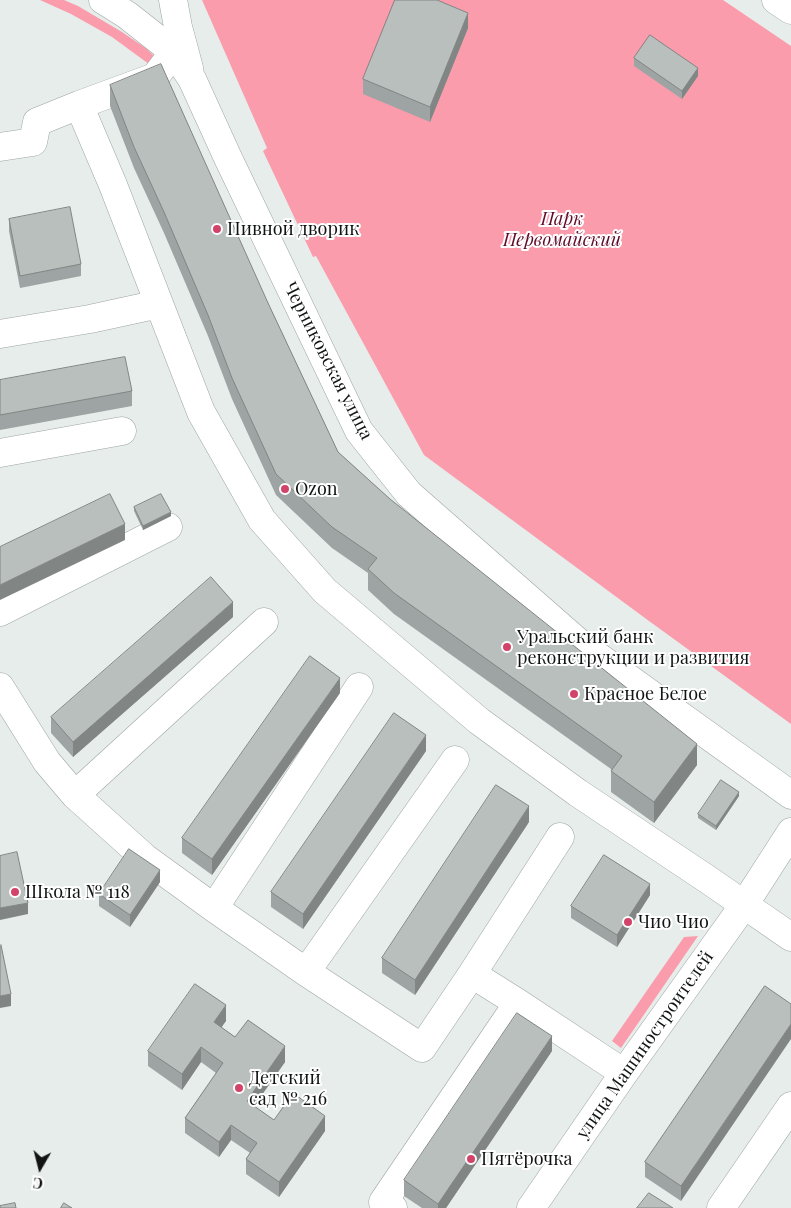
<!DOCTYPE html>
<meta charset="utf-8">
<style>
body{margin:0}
#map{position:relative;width:791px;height:1208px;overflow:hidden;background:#e6edeb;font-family:"Playfair Display",serif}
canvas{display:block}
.north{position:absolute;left:15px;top:1143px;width:50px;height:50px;-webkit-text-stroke:4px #fff;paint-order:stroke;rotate:188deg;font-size:14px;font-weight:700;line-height:20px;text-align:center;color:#121414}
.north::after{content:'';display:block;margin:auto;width:18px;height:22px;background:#121414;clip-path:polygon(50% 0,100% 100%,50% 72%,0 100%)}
</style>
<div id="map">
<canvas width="791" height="1208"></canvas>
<div class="north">С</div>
</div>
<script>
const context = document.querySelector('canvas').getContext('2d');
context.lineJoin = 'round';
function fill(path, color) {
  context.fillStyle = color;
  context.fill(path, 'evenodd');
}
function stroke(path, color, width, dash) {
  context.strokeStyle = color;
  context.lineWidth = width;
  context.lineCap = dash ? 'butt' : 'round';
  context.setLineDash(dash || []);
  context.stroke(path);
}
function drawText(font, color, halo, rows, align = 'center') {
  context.font = font + ' "Playfair Display",serif';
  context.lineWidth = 4;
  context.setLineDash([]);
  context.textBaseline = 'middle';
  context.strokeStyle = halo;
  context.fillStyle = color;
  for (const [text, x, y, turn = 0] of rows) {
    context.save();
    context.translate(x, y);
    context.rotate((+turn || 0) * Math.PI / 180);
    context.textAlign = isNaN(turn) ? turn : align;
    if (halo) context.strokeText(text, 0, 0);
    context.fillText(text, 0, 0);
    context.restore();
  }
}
fill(new Path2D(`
 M 40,0 L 64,0 L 78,6 L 122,32 L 147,49 L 154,56 L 157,62 L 157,70 L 112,37 L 71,14 Z
 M 202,0 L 723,0 L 791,46 L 791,724 L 649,621 L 424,455 L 316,256 L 313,257 L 263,151 L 267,148 Z
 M 698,936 L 621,1048 L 612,1041 L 684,937 Z`), '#fb9cac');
const minor = new Path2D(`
 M 103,0 L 127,15 L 174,52 L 192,79 L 228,158 L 359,431 L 409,494 L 578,642 L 791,795
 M 173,0 L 178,27 L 189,68
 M 776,0 L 791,10
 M 174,52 L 155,77 L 79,105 L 113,185 L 201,412 L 262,520 L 325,591 L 479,721 L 578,793 L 707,879 L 791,937
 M 0,147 L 33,142 L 37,122 L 79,105
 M 0,334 L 90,319 L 159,304
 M 0,453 L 122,431
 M 0,612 L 168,527
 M 0,687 L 47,762 L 75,795 L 145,858 L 214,908 L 306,972 L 422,1048 L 472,974 L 518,1003 L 624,1073
 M 75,795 L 264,622
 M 214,908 L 359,687
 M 306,972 L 455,760
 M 472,974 L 560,837
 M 393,1208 L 383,1202 L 518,1003
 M 531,1208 L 624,1073 L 744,905 L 791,832
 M 721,1208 L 791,1106`);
stroke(minor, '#9ea5a3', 29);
stroke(minor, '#fff', 28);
fill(new Path2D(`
 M 468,28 L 430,122 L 363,94 L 363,79 Z
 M 634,58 L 698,76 L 682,99 L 634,66 Z
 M 110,85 L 268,303 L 338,452 L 390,499 L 697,765 L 654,823 L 611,792 L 611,769 L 394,614 L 368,590 L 368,573 L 332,548 L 276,495 L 232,399 L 208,336 L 164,233 L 134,168 L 110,106 Z
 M 9,219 L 81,264 L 81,276 L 20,288 L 9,231 Z
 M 0,380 L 132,391 L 132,406 L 0,430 Z
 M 134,507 L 171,516 L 143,530 L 134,511 Z
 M 233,617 L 73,757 L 51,733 L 51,717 Z
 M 340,693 L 212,875 L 182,853 L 182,838 Z
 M 426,751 L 303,929 L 271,907 L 271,892 Z
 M 739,796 L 716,830 L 698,818 L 698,814 Z
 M 529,822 L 415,995 L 382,973 L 382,958 Z
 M 160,882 L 130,927 L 99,906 L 99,894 Z
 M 650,895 L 617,947 L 571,918 L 571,906 Z
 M 765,986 L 681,1201 L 645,1177 L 645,1162 Z
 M 226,1021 L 221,1027 L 235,1037 L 285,1062 L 254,1106 L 274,1120 L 325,1131 L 279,1197 L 246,1174 L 246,1159 L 250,1153 L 231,1140 L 219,1157 L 185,1133 L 185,1118 L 216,1073 L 201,1062 L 182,1090 L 148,1066 L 148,1051 Z
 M 552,1051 L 446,1208 L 422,1208 L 404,1196 L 404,1180 Z`), '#9ea4a3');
fill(new Path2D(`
 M 468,13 L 468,28 L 430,122 L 430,107 Z
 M 698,68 L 698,76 L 682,99 L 682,91 Z
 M 171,512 L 171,516 L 143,530 L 143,526 Z
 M 125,524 L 125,540 L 0,600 L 0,585 Z
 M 233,602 L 233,617 L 73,757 L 73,742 Z
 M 340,678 L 340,693 L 212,875 L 212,859 Z
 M 426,735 L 426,751 L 303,929 L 303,914 Z
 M 697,744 L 697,765 L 654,823 L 654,802 Z
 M 739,792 L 739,796 L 716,830 L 716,826 Z
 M 529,806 L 529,822 L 415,995 L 415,980 Z
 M 160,870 L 160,882 L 130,927 L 130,915 Z
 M 650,884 L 650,895 L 617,947 L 617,935 Z
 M 28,903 L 28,914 L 0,920 L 0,908 Z
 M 11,994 L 11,1006 L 0,1008 L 0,996 Z
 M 226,1005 L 226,1021 L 214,1038 L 214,1022 Z
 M 791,1024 L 791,1039 L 681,1201 L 681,1186 Z
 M 552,1036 L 552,1051 L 446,1208 L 438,1208 L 438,1204 Z
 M 285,1046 L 285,1062 L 247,1116 L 247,1101 Z
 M 201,1047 L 201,1062 L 182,1090 L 182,1074 Z
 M 325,1116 L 325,1131 L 279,1197 L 279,1182 Z
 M 231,1125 L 231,1140 L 219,1157 L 219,1142 Z`), '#818684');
const building = new Path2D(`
 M 395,0 L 437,0 L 468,13 L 430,107 L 363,79 Z
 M 650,35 L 698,68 L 682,91 L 634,58 Z
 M 161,64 L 268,303 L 338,452 L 390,499 L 697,744 L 654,802 L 611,771 L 622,756 L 394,593 L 368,569 L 377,558 L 332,527 L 276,474 L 232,378 L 208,315 L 164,212 L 134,147 L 110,85 Z
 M 70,207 L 81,264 L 20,276 L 9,219 Z
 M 125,357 L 132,391 L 0,415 L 0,380 Z
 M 110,494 L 125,524 L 0,585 L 0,547 Z
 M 161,494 L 171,512 L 143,526 L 134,507 Z
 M 211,577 L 233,602 L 73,742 L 51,717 Z
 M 310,656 L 340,678 L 212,859 L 182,838 Z
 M 394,713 L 426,735 L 303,914 L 271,892 Z
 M 721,780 L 739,792 L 716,826 L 698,814 Z
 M 496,785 L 529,806 L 415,980 L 382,958 Z
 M 129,849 L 160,870 L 130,915 L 99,894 Z
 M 17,852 L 28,903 L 0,908 L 0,856 Z
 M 604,855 L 650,884 L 617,935 L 571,906 Z
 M 1,945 L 11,994 L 0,996 L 0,946 Z
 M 195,984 L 226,1005 L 214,1022 L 235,1037 L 248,1020 L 285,1046 L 247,1101 L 274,1120 L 293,1093 L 325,1116 L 279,1182 L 246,1159 L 257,1143 L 231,1125 L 219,1142 L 185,1118 L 223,1063 L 201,1047 L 182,1074 L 148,1051 Z
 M 765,986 L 791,1004 L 791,1024 L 681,1186 L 645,1162 Z
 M 517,1013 L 552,1036 L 438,1204 L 404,1180 Z
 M 649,1193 L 673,1208 L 637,1208 Z
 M 15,1203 L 16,1208 L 0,1208 L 0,1206 Z
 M 64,1203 L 72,1208 L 61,1208 Z`);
fill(building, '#b8bfbd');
stroke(building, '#818684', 1);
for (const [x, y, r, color] of [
 [217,229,5,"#d24369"],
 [285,489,5,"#d24369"],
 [507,647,5,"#d24369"],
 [574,694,5,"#d24369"],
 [15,892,5,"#d24369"],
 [628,922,5,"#d24369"],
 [239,1088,5,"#d24369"],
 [471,1159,5,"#d24369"]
]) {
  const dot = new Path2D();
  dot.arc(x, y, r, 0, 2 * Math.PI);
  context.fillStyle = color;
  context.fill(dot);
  stroke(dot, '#fff', 2);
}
drawText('italic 18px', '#600b27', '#fff', [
 ["Парк",562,219],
 ["Первомайский",562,240]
]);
drawText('18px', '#121414', '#fff', [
 ["Пивной дворик",227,229],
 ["Ozon",295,489],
 ["Уральский банк",517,637],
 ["реконструкции и развития",517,658],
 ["Красное Белое",584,694],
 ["Школа № 118",25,892],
 ["Чио Чио",638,922],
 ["Детский",249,1078],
 ["сад № 216",249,1099],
 ["Пятёрочка",481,1159]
], 'left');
drawText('18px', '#121414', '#fff', [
 ["Черниковская улица",328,361,63],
 ["улица Машиностроителей",645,1045,-55]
]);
</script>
